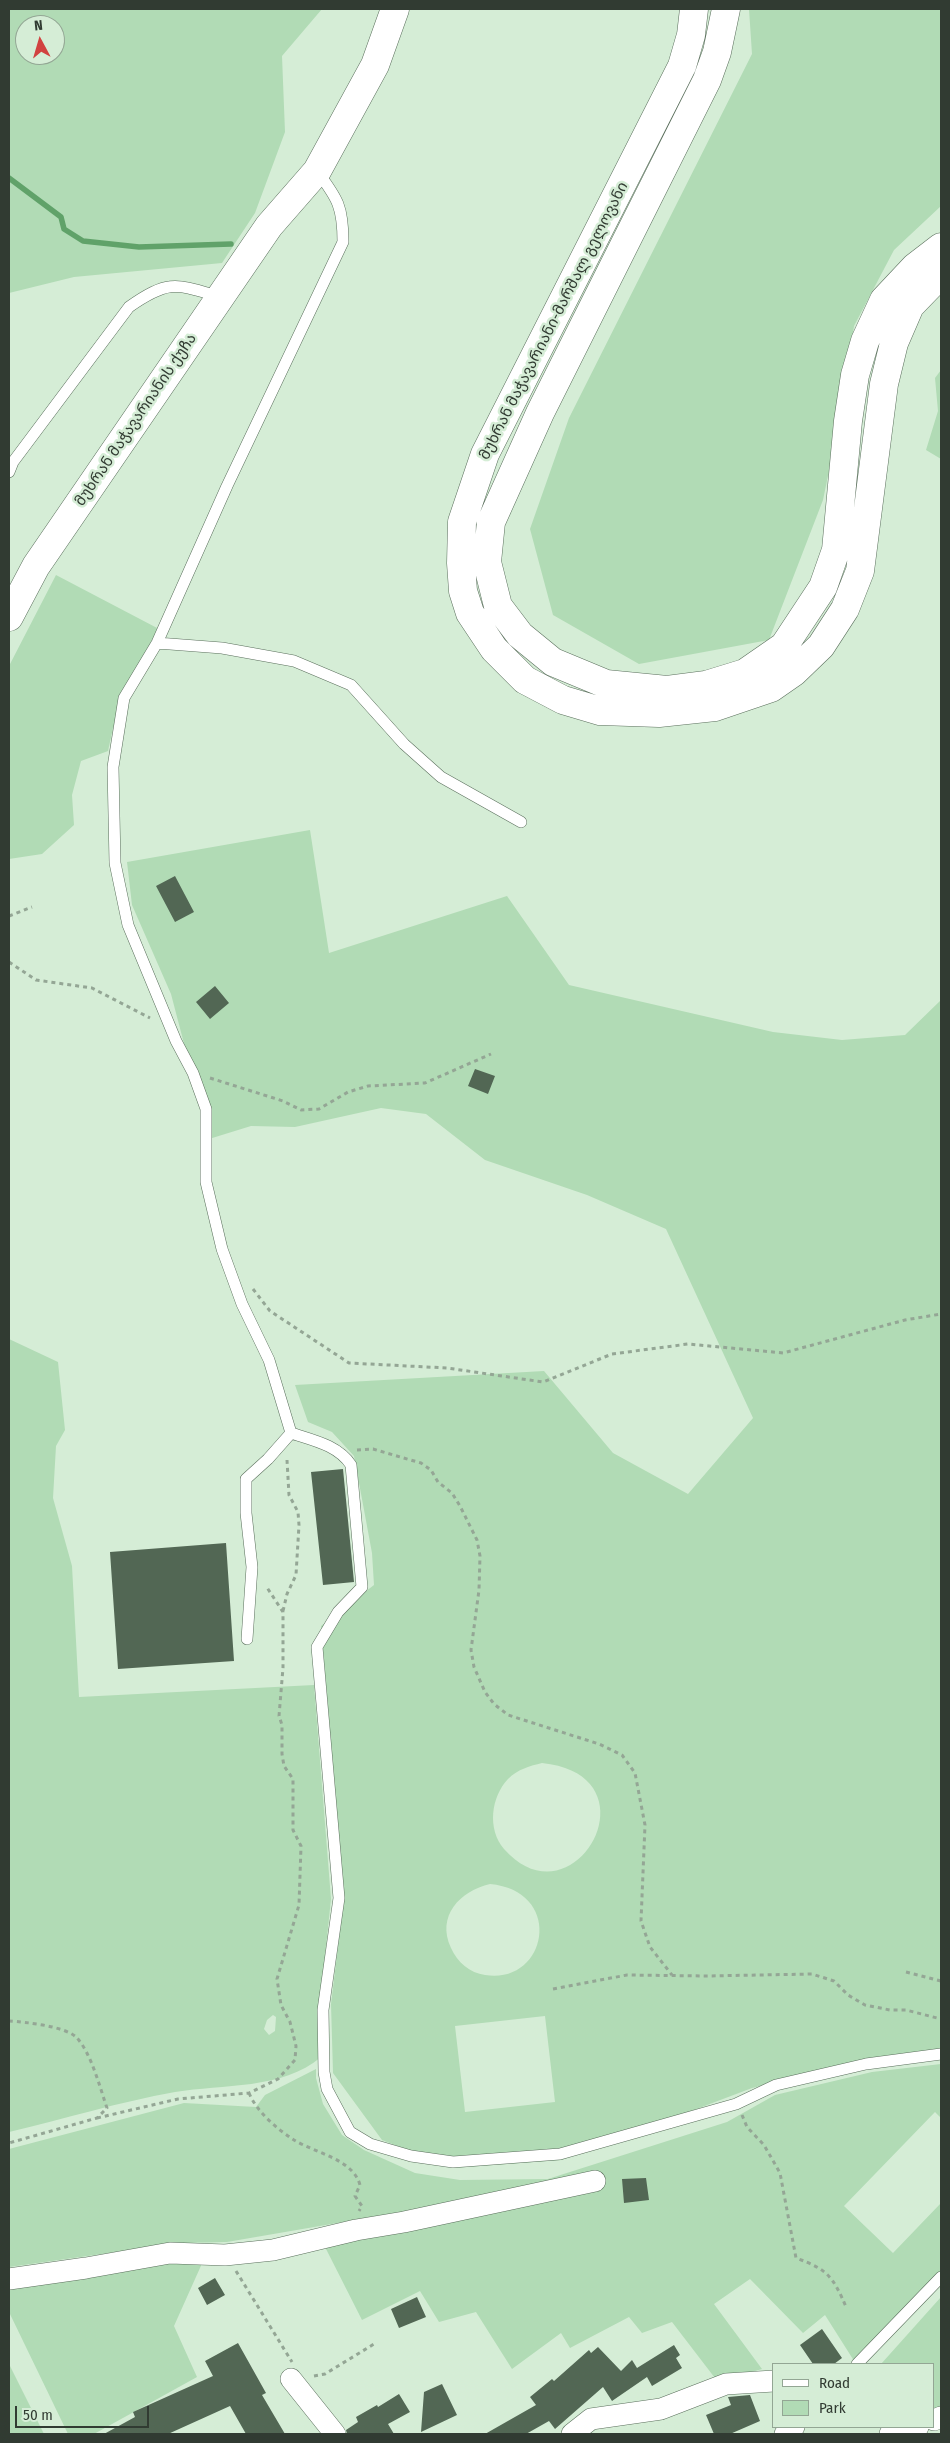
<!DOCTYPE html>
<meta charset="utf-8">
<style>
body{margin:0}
#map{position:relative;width:950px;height:2443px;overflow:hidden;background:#d5edd6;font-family:"Fira Sans Condensed",sans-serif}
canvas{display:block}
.frame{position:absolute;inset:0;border:10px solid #313b32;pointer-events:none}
.legend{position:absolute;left:772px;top:2363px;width:162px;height:65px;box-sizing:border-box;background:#d5edd6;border:1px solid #93a694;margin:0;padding:6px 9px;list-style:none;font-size:15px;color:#313b32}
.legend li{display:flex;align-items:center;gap:10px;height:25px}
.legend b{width:25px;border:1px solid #93a694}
.north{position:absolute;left:15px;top:15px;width:50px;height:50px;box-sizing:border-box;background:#d5edd6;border:1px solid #93a694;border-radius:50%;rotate:354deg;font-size:14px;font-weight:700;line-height:20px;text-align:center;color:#313b32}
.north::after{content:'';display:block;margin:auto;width:18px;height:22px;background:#d14240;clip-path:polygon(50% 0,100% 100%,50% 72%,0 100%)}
.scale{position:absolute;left:15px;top:2406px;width:134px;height:22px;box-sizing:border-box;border:2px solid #313b32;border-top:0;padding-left:6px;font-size:15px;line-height:18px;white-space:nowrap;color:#313b32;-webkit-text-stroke:4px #d5edd6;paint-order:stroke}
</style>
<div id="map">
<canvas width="950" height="2443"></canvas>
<div class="frame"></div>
<ul class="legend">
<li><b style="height:6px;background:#fff"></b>Road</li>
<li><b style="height:14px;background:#b1dbb5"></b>Park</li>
</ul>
<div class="north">N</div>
<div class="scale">50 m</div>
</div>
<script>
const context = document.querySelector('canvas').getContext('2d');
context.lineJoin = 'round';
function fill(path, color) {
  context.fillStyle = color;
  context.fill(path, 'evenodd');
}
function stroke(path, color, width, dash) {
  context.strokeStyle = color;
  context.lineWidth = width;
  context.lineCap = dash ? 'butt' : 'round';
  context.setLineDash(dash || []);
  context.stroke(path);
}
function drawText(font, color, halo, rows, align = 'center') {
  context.font = font + ' "Fira Sans Condensed","Noto Sans Georgian",sans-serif';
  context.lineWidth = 5;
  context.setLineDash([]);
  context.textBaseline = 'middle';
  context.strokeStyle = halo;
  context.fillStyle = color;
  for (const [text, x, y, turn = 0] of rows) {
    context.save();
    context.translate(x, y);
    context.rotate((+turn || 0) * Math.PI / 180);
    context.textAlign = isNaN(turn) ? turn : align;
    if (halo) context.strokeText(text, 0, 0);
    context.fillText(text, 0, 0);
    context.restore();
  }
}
fill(new Path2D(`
 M 9,9 L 322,9 L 282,56 L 285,132 L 255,213 L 222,263 L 74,277 L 9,293 ZM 25,25 L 55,25 L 55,55 L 25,55 Z
 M 749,9 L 941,9 L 941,206 L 894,250 L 854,326 L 844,398 L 823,500 L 769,640 L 639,664 L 553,615 L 530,529 L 569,418 L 752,54 Z
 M 941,370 L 941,459 L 926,450 L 938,411 L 935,378 Z
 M 56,575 L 159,629 L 113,728 L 108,751 L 81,761 L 72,795 L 74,825 L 42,854 L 9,859 L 9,666 Z
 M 310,830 L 329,953 L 507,896 L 569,985 L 773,1032 L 842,1040 L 905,1035 L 941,1000 L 941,2052 L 862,2062 L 752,2088 L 562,2160 L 453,2168 L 382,2140 L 333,2073 L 331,2004 L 344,1897 L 321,1626 L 374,1585 L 372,1553 L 354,1456 L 332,1432 L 308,1422 L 295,1385 L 544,1371 L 613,1453 L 688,1494 L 753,1418 L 666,1229 L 587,1195 L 485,1160 L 426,1114 L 381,1108 L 295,1127 L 251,1126 L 209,1139 L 171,994 L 132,905 L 127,862 ZM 542,1763 C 660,1775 574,1928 504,1849 C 487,1829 491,1797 508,1779 C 518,1769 530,1766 542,1763 ZM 490,1884 C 565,1891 548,1985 485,1975 C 470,1973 457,1962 451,1948 C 436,1916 460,1891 490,1884 ZM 545,2016 L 555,2102 L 465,2112 L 455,2026 Z
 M 9,1339 L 58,1362 L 65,1430 L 56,1446 L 53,1498 L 72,1566 L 79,1697 L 314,1685 L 331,1899 L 324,1966 L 321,2057 C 282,2090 223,2084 175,2092 C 119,2102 64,2119 9,2132 ZM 273,2015 L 276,2017 L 275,2031 L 269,2035 L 264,2029 L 267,2020 Z
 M 941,2064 L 941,2118 L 935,2112 L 844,2206 L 893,2253 L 941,2203 L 941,2277 L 856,2364 L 825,2315 L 803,2333 L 750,2279 L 714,2304 L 762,2369 L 718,2382 L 672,2322 L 642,2333 L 629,2317 L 570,2348 L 561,2333 L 512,2369 L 476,2312 L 439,2322 L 420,2291 L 362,2320 L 323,2243 L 465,2201 L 227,2242 L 180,2243 L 9,2267 L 9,2149 L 184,2103 L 256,2107 L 265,2095 L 316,2069 L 316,2078 L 323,2104 L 342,2135 L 364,2150 L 415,2173 L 460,2180 L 548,2179 L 727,2122 L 775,2095 L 872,2072 Z
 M 204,2259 L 174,2326 L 197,2377 L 94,2434 L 68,2434 L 9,2312 L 9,2285 L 141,2262 Z
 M 941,2297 L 941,2408 L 934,2410 L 934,2364 L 881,2364 Z
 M 9,2364 L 44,2434 L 9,2434 Z`), '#b1dbb5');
stroke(new Path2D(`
 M 9,178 L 61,217 L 64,229 L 83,241 L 139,247 L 231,244`), '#60a269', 5.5);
fill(new Path2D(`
 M 175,876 L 194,912 L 175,922 L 156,886 Z
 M 215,986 L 229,1003 L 210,1019 L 196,1002 Z
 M 475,1069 L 495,1076 L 488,1094 L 468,1086 Z
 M 343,1469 L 354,1582 L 323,1585 L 311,1472 Z
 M 226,1543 L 234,1661 L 118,1669 L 110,1552 Z
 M 646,2178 L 649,2200 L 624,2203 L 622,2179 Z
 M 215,2278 L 225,2295 L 207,2305 L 198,2288 Z
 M 417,2297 L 426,2317 L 399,2328 L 391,2309 Z
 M 822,2329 L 842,2358 L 834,2364 L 813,2364 L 800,2345 Z
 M 238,2343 L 266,2393 L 262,2395 L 285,2434 L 246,2434 L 230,2406 L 168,2434 L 104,2434 L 135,2417 L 133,2412 L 213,2376 L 205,2361 Z
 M 674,2345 L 680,2355 L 676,2358 L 682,2368 L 652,2386 L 647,2377 L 612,2401 L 603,2387 L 555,2429 L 549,2421 L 526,2434 L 485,2434 L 536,2405 L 530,2397 L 552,2379 L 554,2381 L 589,2350 L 591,2353 L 598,2347 L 621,2371 L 632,2360 L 637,2368 Z
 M 442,2384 L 457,2415 L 421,2432 L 424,2392 Z
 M 399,2394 L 410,2412 L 388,2424 L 394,2434 L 347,2434 L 346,2430 L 358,2422 L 356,2417 L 377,2405 L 378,2407 Z
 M 750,2395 L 760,2421 L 730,2434 L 714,2434 L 706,2415 L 731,2405 L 728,2397 Z`), '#526754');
const lane = new Path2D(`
 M 9,472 L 13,462 L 129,307 C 169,279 176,284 221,297
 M 157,643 L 222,648 L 294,661 L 351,685 L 404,744 L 441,777 L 521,822
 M 291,1433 C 312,1440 338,1445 351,1465 L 362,1587 L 338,1612 L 317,1647 L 339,1898 L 323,2010 L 324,2072 L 327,2089 L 350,2132 L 370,2144 L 411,2156 L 453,2162 L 560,2154 L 736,2104 L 776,2085 L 866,2064 L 941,2054
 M 291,1433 L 269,1360 L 242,1304 L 222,1249 L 206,1182 L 206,1109 L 193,1073 L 176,1041 L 128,925 L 115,863 L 113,767 L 124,698 L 157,643 L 227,486 L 343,242 C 343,207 338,199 317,171
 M 247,1639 L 252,1567 L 246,1513 L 246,1479 L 268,1459 L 291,1433
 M 857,2364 L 941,2277`);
const street = new Path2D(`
 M 9,2279 L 86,2268 L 170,2253 L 225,2255 L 273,2250 L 356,2230 L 404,2222 L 595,2181
 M 291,2379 L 335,2434
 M 934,2420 L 941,2417
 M 572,2434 L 591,2419 L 661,2409 L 726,2384 L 774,2381
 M 785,2434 L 794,2427
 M 890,2434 L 918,2427`);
const secondary = new Path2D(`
 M 694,9 L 691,35 L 682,66 L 485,454 L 462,522 L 461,563 L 463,591 L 470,613 L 494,649 L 525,680 L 563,700 L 600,711 L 659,713 L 715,707 L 771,688 L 794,672 L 821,646 L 845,609 L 860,571 L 884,384 L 894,343 L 910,306 L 941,274
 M 726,9 L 717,52 L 707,80 L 540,413 L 491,522 L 487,562 L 498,606 L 520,635 L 553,662 L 606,684 L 667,690 L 706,685 L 745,673 L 784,646 L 823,587 L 836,550 L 848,421 L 855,375 L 865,341 L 884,300 L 915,267 L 941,247
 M 9,617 L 36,566 L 269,226 L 317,171 L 375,65 L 395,9`);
stroke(lane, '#5a6f5c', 12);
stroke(street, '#5a6f5c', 22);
stroke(secondary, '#5a6f5c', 29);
stroke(new Path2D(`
 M 9,916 L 32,907
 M 9,962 L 36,980 L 92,988 L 150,1018
 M 210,1078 L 283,1101 L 301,1110 L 319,1109 L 348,1092 L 368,1086 L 425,1083 L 491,1054
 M 253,1289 L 270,1311 L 349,1363 L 447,1368 L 543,1382 L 612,1354 L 688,1344 L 783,1353 L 905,1320 L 941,1314
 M 357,1450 L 373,1449 L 421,1463 L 431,1470 L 438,1482 L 452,1493 L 460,1506 L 477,1540 L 480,1556 L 479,1590 L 471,1650 L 474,1667 L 485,1692 L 494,1704 L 508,1715 L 599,1744 L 622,1755 L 635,1773 L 645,1825 L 641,1921 L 650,1947 L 672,1975
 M 283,1611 L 287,1594 L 296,1575 L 299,1525 L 298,1512 L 289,1495 L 287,1460
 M 906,1972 L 941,1981
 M 553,1989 L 627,1975 L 706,1976 L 812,1974 L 834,1981 L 848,1995 L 865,2005 L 890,2010 L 906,2010 L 941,2019
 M 9,2021 C 25,2022 64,2026 76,2037 C 91,2052 100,2088 107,2108 L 97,2118 L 9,2143
 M 249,2093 C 257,2112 277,2129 294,2140 C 315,2153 353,2159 360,2185 L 355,2196 L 362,2206 L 359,2211
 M 742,2115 L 747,2127 L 764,2145 L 780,2173 L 796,2258 C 829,2270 833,2277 847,2309
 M 97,2118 L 178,2099 L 249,2093 L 278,2079 L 295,2060 L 296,2046 L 290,2022 L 281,2005 L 277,1979 L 299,1905 L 301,1846 L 293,1830 L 293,1779 L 284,1766 L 282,1754 L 282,1725 L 279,1716 L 283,1668 L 283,1612 L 266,1586
 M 236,2271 L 292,2362
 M 314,2376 L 325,2374 L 374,2344`), '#94a695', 3, [4, 4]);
stroke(lane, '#fff', 11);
stroke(street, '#fff', 21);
stroke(secondary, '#fff', 28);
drawText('15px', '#313b32', '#d5edd6', [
 ["მუხრან მაჭავარიანი-მარშალ გელოვანი",554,321,-63],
 ["მუხრან მაჭავარიანის ქუჩა",136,420,-56]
]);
</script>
